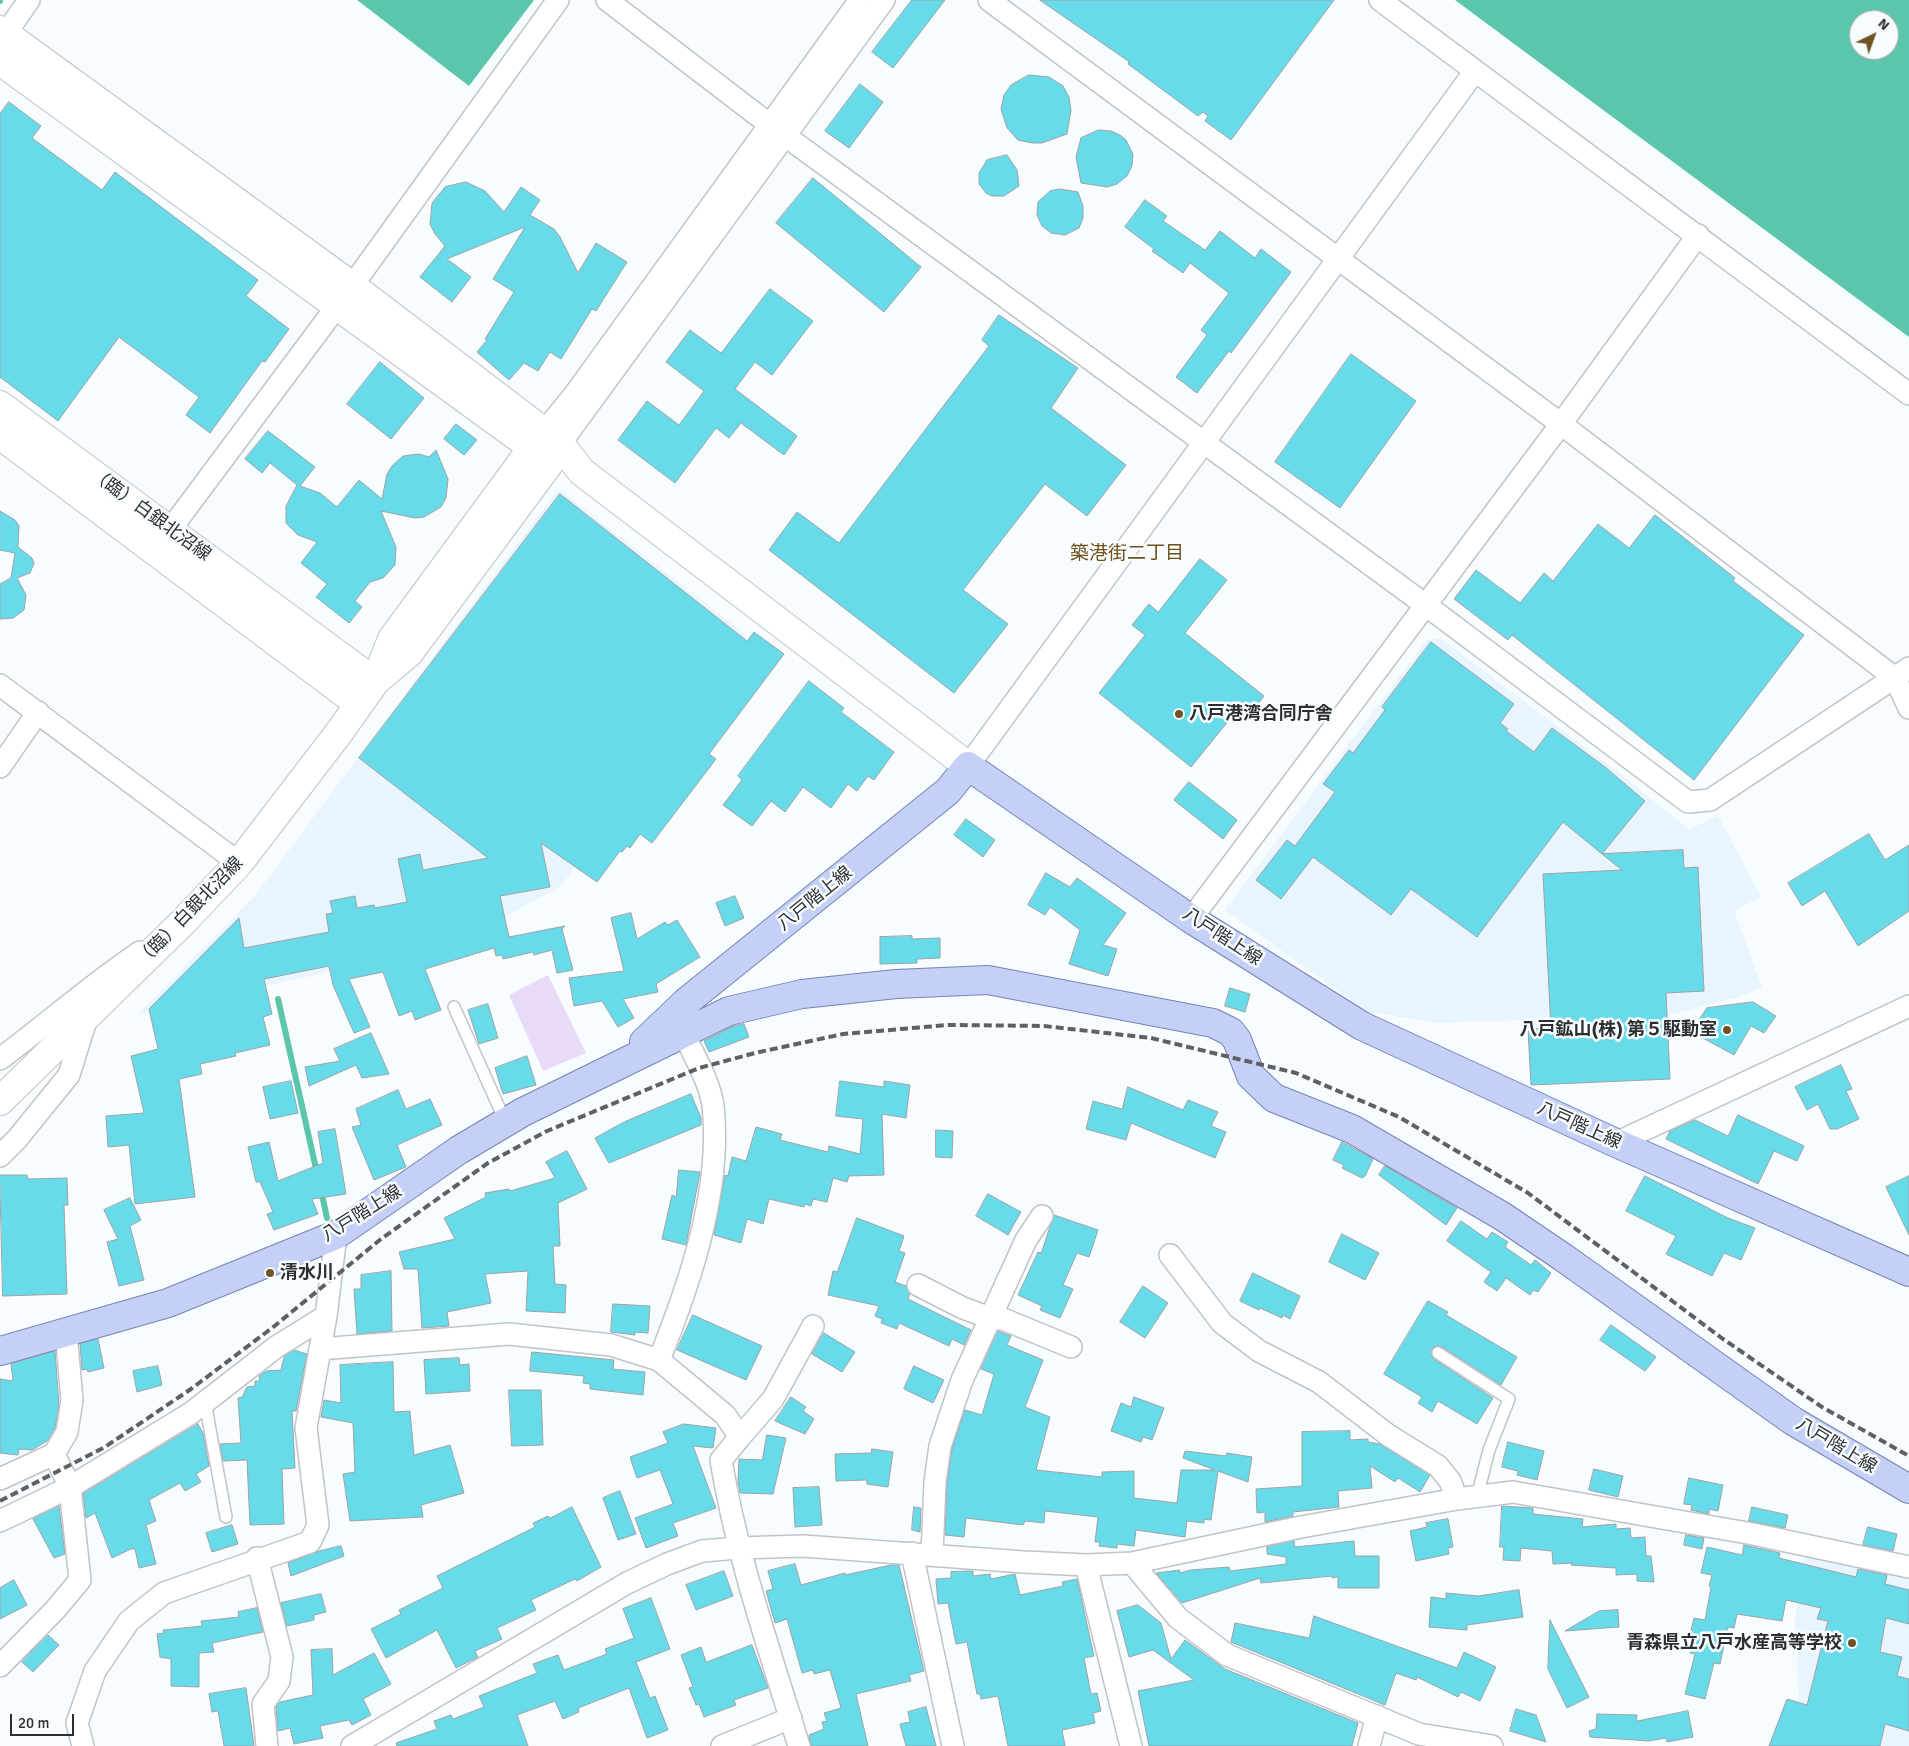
<!DOCTYPE html>
<meta charset="utf-8">
<style>
body{margin:0}
#map{position:relative;width:1909px;height:1746px;overflow:hidden;background:#f7fcff;font-family:Signika,sans-serif}
canvas{display:block}
.north{position:absolute;left:1849px;top:10px;width:50px;height:50px;box-sizing:border-box;background:#f7fcff;border:1px solid #a6aaac;border-radius:50%;rotate:42deg;font-size:14px;font-weight:700;line-height:20px;text-align:center;color:#2c2e30}
.north::after{content:'';display:block;margin:auto;width:18px;height:22px;background:#6f5326;clip-path:polygon(50% 0,100% 100%,50% 72%,0 100%)}
.scale{position:absolute;left:10px;top:1714px;width:64px;height:22px;box-sizing:border-box;border:2px solid #2c2e30;border-top:0;padding-left:6px;font-size:15px;line-height:18px;white-space:nowrap;color:#2c2e30;-webkit-text-stroke:4px #f7fcff;paint-order:stroke}
</style>
<div id="map">
<canvas width="1909" height="1746"></canvas>
<div class="north">N</div>
<div class="scale">20 m</div>
</div>
<script>
const context = document.querySelector('canvas').getContext('2d');
context.lineJoin = 'round';
function paint(path, color) {
  context.fillStyle = color;
  context.fill(path, 'evenodd');
}
function strokePath(path, color, width, dash) {
  context.strokeStyle = color;
  context.lineWidth = width;
  context.lineCap = dash ? 'butt' : 'round';
  context.setLineDash(dash || []);
  context.stroke(path);
}
function write(font, color, halo, rows, align = 'center') {
  context.font = font + ' Signika,"Noto Sans JP",sans-serif';
  context.lineWidth = 5;
  context.setLineDash([]);
  context.textBaseline = 'middle';
  context.strokeStyle = halo;
  context.fillStyle = color;
  for (const [text, x, y, turn = 0] of rows) {
    context.save();
    context.translate(x, y);
    context.rotate((+turn || 0) * Math.PI / 180);
    context.textAlign = isNaN(turn) ? turn : align;
    if (halo) context.strokeText(text, 0, 0);
    context.fillText(text, 0, 0);
    context.restore();
  }
}
paint(new Path2D(`
 M561,491L746,635L561,886L506,916L467,926L470,940L137,1015L254,897L556,492Z
 M1440,638L1615,770L1689,829L1718,816L1761,897L1734,911L1762,987L1742,996L1669,1015L1435,1023L1377,1013L1374,1017L1225,910L1427,640Z
 M1806,1545L1909,1567V1746H1792L1799,1698L1795,1620Z`), '#e8f4fe');
paint(new Path2D(`
 M548,975L586,1053L543,1071L509,995Z`), '#e8dbf9');
paint(new Path2D(`
 M357,0H534L469,86Z
 M1455,0H1909V337ZM1859,20H1889V50H1859Z`), '#5cc6ad');
strokePath(new Path2D(`
 M0,1V0
 M278,999L317,1173
 M321,1190L327,1218`), '#5cc6ad', 6);
const building = new Path2D(`
 M912,0H945L893,68L872,52Z
 M1040,0H1334L1231,140L1205,121L1208,116L1203,112L1198,116L1128,64L1129,62Z
 M1029,75L1049,77L1063,86L1069,97L1071,110L1067,134L1042,143H1032L1018,140L1007,128L1001,109L1004,95L1011,85Z
 M860,84L883,102L849,148L825,131Z
 M9,102L41,126L32,138L102,190L115,172L258,280L246,296L289,329L265,362L262,361L210,433L186,415L199,397L119,337L58,421L0,377V114Z
 M1099,130L1111,131L1120,135L1126,140L1133,154L1132,166L1127,176L1117,184L1107,187L1081,183L1076,157L1081,138Z
 M1007,155L1017,170L1019,186L1004,196H992L986,193L979,184V173L987,160Z
 M813,178L921,267L884,312L776,223Z
 M466,182L485,191L504,212L521,187L540,200L530,215L554,229L560,237L578,273L596,243L627,262L596,311L592,309L561,359L550,352L538,371L524,363L509,380L477,352L487,340L485,339L514,292L493,279L525,227L447,259L471,277L452,302L420,277L445,246L435,234L430,224L432,203L445,187Z
 M1060,189L1078,192L1083,206V218L1079,228L1065,235L1051,233L1042,226L1037,215L1038,202L1050,191Z
 M1145,200L1167,216L1163,221L1205,250L1220,231L1255,258L1261,249L1291,272L1231,353L1229,351L1197,393L1176,377L1207,335L1201,330L1229,293L1190,263L1183,273L1152,251L1154,249L1125,227Z
 M770,289L813,321L772,375L755,362L735,389L797,436L784,455L741,423L729,438L716,428L675,483L618,440L647,401L679,425L704,391L666,362L690,330L721,353Z
 M999,315L1078,368L1051,408L1126,465L1087,516L1045,484L963,590L1008,624L954,693L769,550L797,512L839,543L989,346L982,340Z
 M1351,354L1416,401L1340,508L1275,462Z
 M380,362L424,398L391,439L347,404Z
 M456,424L477,440L464,455L444,439Z
 M268,431L315,467L300,486L320,493L337,507L359,480L382,499L387,474L392,466L403,456L419,454L429,457L436,450L448,479L446,498L441,507L424,517L415,518L381,511L396,547L395,565L383,578L370,582L355,601L362,607L349,623L316,597L327,584L301,563L317,542L298,535L286,523V506L297,485L270,463L262,473L245,459Z
 M560,494L747,641L754,632L784,654L709,754L716,759L652,843L640,834L630,848L627,846L622,852L620,851L597,882L541,843L550,887L500,896L509,937L565,926L562,929L573,970L557,973L552,950L534,955L533,952L503,959L502,955L496,956L494,948L425,969L441,1010L415,1020L412,1011L399,1016L383,972L349,979L370,1027L354,1033L333,985L329,966L264,979L272,1014L263,1017L270,1045L235,1053L236,1056L200,1064L202,1074L179,1079L195,1197L135,1204L129,1145L108,1147L106,1116L144,1113L131,1056L158,1049L149,1009L239,918L244,948L329,932L326,914L333,913L330,901L355,896L357,908L374,905L375,908L407,902L398,859L420,854L423,870L488,858L359,758Z
 M0,511L15,520L19,526L18,547L32,558L34,563L30,573L17,578L26,595L24,610L13,618L0,619V584L11,578L15,553L0,550Z
 M1655,515L1735,578L1733,581L1804,635L1694,780L1512,635L1508,640L1454,599L1476,570L1520,603L1544,573L1553,581L1598,524L1629,548Z
 M1200,559L1227,580L1185,633L1264,696L1248,717L1238,709L1191,767L1099,693L1145,635L1132,625L1149,604L1158,612Z
 M1431,642L1514,704L1500,723L1508,729L1506,731L1534,752L1552,728L1605,767L1645,801L1602,854L1563,822L1477,937L1411,889L1391,915L1313,857L1281,899L1256,880L1287,840L1295,846L1335,792L1323,784L1349,750L1353,753L1385,710L1382,707Z
 M809,681L844,708L841,712L894,752L874,780L868,776L857,791L848,784L831,808L803,787L785,812L771,801L752,826L723,805L742,780L738,776Z
 M1189,782L1237,820L1223,839L1174,800Z
 M966,819L995,840L983,857L954,835Z
 M1869,834L1885,860L1909,845V911L1858,946L1825,891L1802,906L1788,883Z
 M1683,850L1684,868L1698,867L1704,991L1666,993L1670,1079L1531,1085L1528,1029L1551,1028L1543,874L1622,870L1602,854Z
 M1046,873L1070,887L1077,878L1126,913L1103,945L1117,949L1108,976L1069,964L1080,930L1050,907L1045,915L1028,905Z
 M735,896L744,918L725,926L716,903Z
 M631,913L637,939L665,922L668,925L677,920L700,957L656,984L658,992L623,999L634,1018L618,1027L602,1001L574,1006L569,978L624,971L611,918Z
 M912,936V939L940,938V958L917,959V963L880,964V937Z
 M1230,988L1250,994L1245,1012L1225,1006Z
 M1753,1002L1776,1016L1764,1033L1751,1026L1734,1055L1701,1037L1708,1028L1698,1021L1707,1008Z
 M488,1004L498,1038L479,1044L468,1010Z
 M744,1024L749,1037L709,1052L704,1041L734,1026Z
 M371,1033L389,1074L362,1078L356,1065L309,1086L305,1067L340,1061L334,1049Z
 M527,1056L536,1085L503,1094L495,1068Z
 M1841,1065L1852,1089L1846,1091L1859,1119L1837,1129H1830L1818,1104L1807,1110L1795,1087Z
 M291,1081L298,1113L270,1119L263,1087Z
 M840,1081L884,1087V1081L910,1085L906,1118L882,1114L884,1175L849,1176L847,1182L833,1178L827,1202L813,1199L811,1206L805,1204L804,1207L769,1199L763,1224L747,1219L741,1243L714,1235L725,1175L728,1176L732,1157L746,1161L756,1127L782,1134L780,1140L828,1152L829,1146L860,1154L863,1119L836,1116Z
 M1128,1087L1183,1110L1188,1100L1218,1112L1211,1126L1226,1132L1215,1158L1131,1123L1126,1140L1086,1129L1093,1101L1122,1109Z
 M398,1090L406,1109L430,1099L442,1125L397,1145L406,1167L374,1180L352,1127L361,1125L356,1109Z
 M691,1094L701,1118V1125L609,1163L595,1138L624,1122Z
 M1738,1115L1804,1146L1797,1161L1774,1151L1758,1184L1666,1139L1670,1131L1695,1120L1728,1136Z
 M335,1129L346,1194L312,1199L318,1214L274,1230L267,1214L273,1212L260,1182H256L248,1147L269,1142L278,1181L323,1163L318,1132Z
 M936,1130L953,1131L952,1158L936,1157Z
 M1342,1142L1373,1159L1365,1176L1362,1178L1342,1168L1344,1165L1333,1160Z
 M567,1151L587,1189L558,1203L560,1246H553L555,1284L566,1285L565,1313L526,1311L528,1271L485,1274L491,1303L447,1312L449,1326L422,1328L418,1269H404L399,1252L455,1239L444,1218L486,1197L485,1193L509,1189L510,1191L555,1178L546,1162Z
 M1385,1166L1457,1208L1446,1225L1379,1175Z
 M679,1170L700,1172L686,1245L662,1239L672,1195L676,1197Z
 M0,1175H27L28,1179L67,1178L68,1205H64L67,1294L3,1296Z
 M1645,1176L1728,1218L1755,1228L1741,1260L1724,1253L1712,1276L1666,1254L1676,1236L1626,1211Z
 M1909,1176V1235L1886,1187Z
 M988,1194L1021,1212L1008,1235L976,1216Z
 M130,1198L141,1220L130,1226L144,1280L119,1286L107,1242L118,1239L104,1210Z
 M1054,1215L1098,1230L1089,1257L1077,1253L1063,1285L1073,1289L1060,1318L1040,1310L1042,1306L1018,1295L1038,1252L1041,1253Z
 M857,1218L904,1236L899,1251L905,1253L895,1282L906,1286L910,1294L908,1299L971,1330L964,1345L952,1339L949,1346L899,1323L897,1329L881,1323L882,1319L875,1316L879,1306L828,1295L833,1271L837,1272Z
 M1461,1221L1487,1239L1492,1232L1508,1242L1505,1247L1531,1265L1535,1260L1551,1273L1538,1292L1533,1290L1530,1295L1506,1278L1497,1291L1484,1282L1491,1272L1447,1241Z
 M1342,1234L1379,1253L1365,1280L1329,1262Z
 M391,1271L392,1331L357,1334L354,1289H361V1275Z
 M1253,1273L1300,1296L1290,1319L1283,1315L1282,1318L1260,1308L1259,1310L1240,1301Z
 M1143,1286L1168,1303L1145,1338L1120,1322Z
 M1428,1301L1448,1312L1446,1315L1517,1357L1501,1385L1442,1347L1435,1346L1432,1349L1431,1356L1434,1359L1493,1398L1477,1424L1438,1401L1432,1412L1418,1403L1422,1397L1384,1374Z
 M613,1304L650,1306L648,1333L635,1332V1335L611,1332Z
 M693,1315L762,1346L746,1380L677,1350Z
 M1611,1325L1656,1357L1645,1371L1600,1340Z
 M998,1331L1011,1336L1007,1345L1043,1360L1025,1407L1050,1417L1036,1470L1102,1477V1472L1134,1471V1498L1177,1503L1181,1470H1215L1183,1458L1185,1451L1226,1456L1227,1453L1252,1457L1248,1482L1218,1471L1211,1520L1204,1519V1523L1187,1521L1185,1537L1136,1530L1134,1546L1117,1544V1548L1099,1546L1100,1542H1095L1098,1517L1045,1511L1044,1523L1025,1521L1023,1525L966,1518L964,1537L945,1535L947,1483L952,1449L965,1410L982,1415L994,1374L981,1369Z
 M824,1333L855,1352L842,1372L812,1354Z
 M98,1339L104,1368L88,1372L87,1369L82,1370L80,1344Z
 M294,1350L307,1354L296,1411H292L295,1468L282,1469L284,1524L250,1525L247,1460L223,1461L220,1444L241,1443L238,1398L242,1397L247,1387L255,1386V1381H260L259,1376L266,1371L281,1370L284,1357Z
 M55,1351L59,1405L55,1428L47,1441L32,1450L19,1449L18,1455L0,1453V1379L13,1381L11,1364Z
 M532,1352L614,1360L613,1369L645,1372L643,1395L590,1389V1384L583,1383L584,1376L530,1371Z
 M459,1358L460,1365L469,1364L470,1391L426,1394L424,1360Z
 M393,1362L394,1412L410,1411L414,1455L450,1445L464,1493L421,1505L423,1517L350,1521L343,1474L355,1472L353,1423L321,1417L324,1400L341,1403L340,1365Z
 M158,1366L162,1385L137,1392L133,1371Z
 M914,1366L944,1380L933,1403L904,1389Z
 M509,1390H541L543,1445L512,1446Z
 M791,1397L806,1407L803,1411L814,1419L805,1434L775,1421Z
 M1134,1397L1164,1408L1152,1440L1143,1437L1141,1442L1111,1431L1121,1403L1131,1407Z
 M198,1424L203,1433L209,1466L196,1474L201,1482L185,1491L180,1483L149,1500L156,1521L146,1525L156,1564L139,1568L135,1549H131L112,1558L95,1513L86,1518L83,1494Z
 M684,1424L716,1428L713,1448L693,1446L716,1508L673,1523L678,1536L646,1548L635,1518L673,1504L660,1470L637,1478L630,1457L668,1443L663,1432Z
 M1350,1431V1440L1368,1439V1442L1380,1444L1430,1475L1420,1492L1398,1478L1395,1482L1370,1466L1372,1488L1338,1491L1339,1507L1293,1512V1516L1265,1522V1512L1257,1513L1256,1489L1302,1486V1432Z
 M767,1435L786,1438L773,1494L740,1493L738,1481L739,1459L762,1460Z
 M1508,1442L1544,1451L1537,1480L1517,1475L1518,1471L1502,1467Z
 M872,1449L893,1452L888,1487L867,1484V1480L836,1481L835,1454L871,1453Z
 M1594,1469L1623,1476L1618,1497L1589,1490Z
 M1689,1478L1723,1485L1718,1511L1709,1509V1514L1691,1510L1692,1505L1684,1504Z
 M819,1487L822,1525L795,1527L793,1488Z
 M620,1491L636,1534L618,1540L603,1498Z
 M59,1506L65,1554L54,1558L33,1519Z
 M1502,1506L1533,1508V1514L1583,1519L1582,1527L1616,1524V1529L1630,1528L1631,1538L1645,1537L1646,1556H1651L1654,1582L1637,1581V1574L1616,1575V1568L1571,1565L1572,1563L1553,1564L1552,1551L1521,1548L1520,1561L1503,1560L1504,1547H1500Z
 M572,1507L601,1567L577,1581L575,1579L531,1600L536,1610L497,1628L502,1639L475,1651L478,1657L456,1668L437,1630L386,1658L371,1629L401,1614L399,1610L443,1588L437,1576L535,1527L533,1523L548,1516L550,1518Z
 M914,1507L921,1508L920,1532L912,1530Z
 M1752,1507L1788,1515L1785,1528L1749,1521Z
 M1448,1519L1453,1547L1448,1548L1449,1554L1416,1561L1410,1531L1427,1527L1426,1523Z
 M232,1525L238,1544L212,1552L206,1533Z
 M1868,1527L1897,1534L1893,1551L1863,1545Z
 M1686,1535L1704,1538L1702,1549L1684,1545Z
 M1294,1541L1295,1547L1354,1541L1355,1556H1379V1588H1338V1577L1332,1578V1576L1261,1583L1260,1578L1182,1603L1156,1573L1180,1570L1179,1573L1191,1570L1229,1567L1230,1571L1286,1564V1557L1267,1554V1547Z
 M1744,1545L1780,1553L1779,1558L1856,1577L1858,1569L1887,1575L1885,1584L1909,1590V1624L1886,1618L1880,1652L1902,1657L1897,1676L1909,1679V1731L1885,1724L1880,1746H1769L1787,1699L1807,1705L1828,1621L1817,1619L1821,1608L1786,1600L1782,1621L1737,1614L1734,1628L1728,1627L1720,1664L1714,1663L1705,1699L1685,1694L1695,1654L1690,1653L1693,1636L1690,1635L1694,1618L1705,1620L1711,1587L1709,1586L1712,1575L1701,1573L1707,1547L1742,1555Z
 M341,1546L344,1556L291,1576L288,1563L319,1551Z
 M795,1564L801,1585L845,1573V1575L891,1565H899L924,1671L909,1675L911,1681L856,1694L868,1746H811L809,1735L824,1729L822,1722L827,1721L824,1713L841,1708L830,1670L814,1674L813,1670L802,1673L787,1619L775,1623L766,1591L773,1589L768,1571Z
 M724,1571L733,1596L696,1610L686,1585Z
 M969,1571H973V1576L990,1574L991,1579L1015,1574L1020,1595L1063,1586L1062,1582L1077,1579L1094,1656L1084,1658L1091,1694L1097,1693L1101,1711L1093,1713L1095,1723L1062,1730L1065,1746H1008L998,1696L981,1699L980,1694H977L967,1642L956,1644L948,1603L938,1604L936,1579L951,1578V1572Z
 M14,1580L27,1605L0,1619V1588Z
 M1519,1590L1523,1617L1467,1625V1630L1429,1627L1431,1597L1446,1599V1593L1478,1596Z
 M321,1594L326,1612L314,1615V1620L287,1626L281,1603Z
 M651,1598L670,1649L636,1662L650,1698L655,1696L668,1730L647,1738L629,1688L578,1708L579,1712L563,1719L555,1701L517,1715L528,1746H397L396,1743L437,1729L434,1721L451,1715L453,1719L484,1707L479,1696L537,1673L533,1664L558,1655L564,1670L607,1654L605,1649L634,1638L623,1609Z
 M1138,1605L1161,1623L1171,1659L1185,1640L1225,1669L1358,1723L1352,1746H1149L1138,1691L1194,1680L1153,1650L1129,1657L1117,1611Z
 M257,1608L263,1632L212,1643L214,1652L199,1653V1687L171,1686V1659L160,1657L157,1634L164,1633L163,1630L202,1626L201,1621L239,1617L238,1612Z
 M1618,1610L1619,1627L1565,1631L1599,1611Z
 M1314,1616L1457,1668L1464,1652L1496,1667L1480,1701L1461,1692L1458,1697L1417,1677L1416,1680L1396,1673L1385,1705L1231,1642L1235,1623L1309,1638Z
 M1550,1620L1589,1697L1567,1708L1548,1669Z
 M48,1635L59,1645L33,1672L22,1662Z
 M752,1645L768,1688L734,1700L736,1705L704,1717L699,1704L696,1705L689,1688L693,1687L681,1655L701,1647L706,1662Z
 M332,1649L333,1675L374,1653L391,1684L363,1699L371,1715L352,1725L349,1720L320,1726L323,1738L294,1744L290,1728L278,1731L276,1707L280,1702L313,1695L311,1650Z
 M246,1688L254,1746H224L218,1711L212,1712L209,1694Z
 M926,1707L936,1746H906L900,1724L910,1722L908,1712Z
 M1516,1709L1536,1715L1546,1742L1510,1731Z
 M1688,1711L1693,1737L1667,1742L1666,1738L1649,1741L1590,1737L1589,1731L1596,1729L1597,1714L1637,1715L1636,1721Z`);
paint(building, '#68dbeb');
strokePath(building, '#9ca3a4', 1);
const lane = new Path2D(`
 M454,1007L506,1123
 M1438,1353L1509,1399L1489,1450L1477,1497
 M205,1402L226,1517`);
const street = new Path2D(`
 M607,0L757,115L1427,606L1688,802L1710,800L1909,668
 M989,0L1561,424L1895,678L1909,708
 M1380,0L1909,394
 M0,42L29,0
 M544,432L575,394L860,0
 M560,444L884,0
 M161,542L352,286L558,0
 M0,685L239,863
 M968,766L1475,71
 M0,767L38,712
 M1191,919L1561,424L1698,235
 M0,1059C47,1024 91,985 140,952
 M1616,1143L1909,1006
 M0,1156L17,1139L69,1075L87,1017
 M1170,1255L1222,1323L1259,1351L1319,1382L1388,1435L1438,1466L1450,1481L1457,1499
 M918,1285L963,1308L990,1318L1003,1319L1071,1347
 M320,1349L509,1334L611,1345L659,1360L725,1415L740,1437L721,1460C737,1558 770,1651 799,1746
 M659,1360C690,1283 722,1190 713,1106C710,1082 693,1054 683,1032
 M740,1437L773,1399L813,1326
 M0,1479L54,1454
 M0,1521L70,1487L191,1413L276,1347L326,1316
 M912,1553L953,1746
 M932,1555L935,1482L940,1446L962,1380L1026,1240L1042,1216
 M257,1558L282,1657L279,1681L263,1704L267,1746
 M1132,1563L1178,1618L1227,1655L1419,1734L1492,1746
 M1086,1565L1131,1746
 M0,1666L55,1610L80,1580L70,1487L54,1454L67,1432L72,1400L66,1332
 M83,1746L77,1723L95,1671L129,1621L164,1593L310,1542L318,1525L306,1428L326,1316L336,1235
 M352,1746L627,1583L667,1564L702,1551L738,1548L803,1546L1024,1562L1086,1565L1132,1563L1301,1527L1457,1499L1513,1492L1753,1534L1909,1567
 M722,1746L791,1718
 M1369,1746L1377,1716`);
const secondary = new Path2D(`
 M0,30L352,286L544,432L560,444L582,472L968,766
 M0,61L548,459
 M0,405L375,682
 M0,435L359,704
 M378,679L409,653L551,461L559,445
 M0,1101L183,922L239,863L338,734L375,682L392,639L544,432`);
const primary = new Path2D(`
 M644,1042L686,1002L948,791L968,766L1191,919L1362,1026L1616,1143L1909,1272
 M0,1351L168,1303L336,1235L459,1150L523,1112L729,1011L802,994L896,984L988,980L1213,1023L1231,1032L1237,1040L1251,1076L1274,1098L1352,1129L1502,1216L1564,1258L1793,1421L1909,1489`);
strokePath(lane, '#bfc4c8', 14);
strokePath(street, '#bfc4c8', 24);
strokePath(secondary, '#bfc4c8', 30);
strokePath(primary, '#7783b0', 30);
strokePath(lane, '#fff', 11);
strokePath(street, '#fff', 21);
strokePath(secondary, '#fff', 28);
strokePath(primary, '#c5d0f9', 28);
strokePath(new Path2D(`
 M0,1501L105,1447L191,1389L272,1328L381,1239L488,1163L547,1131L699,1068L755,1053L843,1034L948,1025L1044,1026L1151,1038L1296,1073L1399,1117L1528,1193L1723,1339L1822,1407L1909,1456`), '#5e6063', 4, [8, 4]);
for (const [x, y, r, color] of [
 [1179,714,5,"#6f5326"],
 [1727,1030,5,"#6f5326"],
 [270,1273,5,"#6f5326"],
 [1852,1643,5,"#6f5326"]
]) {
  const dot = new Path2D();
  dot.arc(x, y, r, 0, 2 * Math.PI);
  context.fillStyle = color;
  context.fill(dot);
  strokePath(dot, '#f7fcff', 2);
}
write('18px', '#2c2e30', '#f7fcff', [
 ["（臨）白銀北沼線",150,515,36],
 ["八戸階上線",815,899,-39],
 ["（臨）白銀北沼線",190,912,-46],
 ["八戸階上線",1222,937,33],
 ["八戸階上線",1579,1126,24],
 ["八戸階上線",362,1214,-32],
 ["八戸階上線",1836,1446,31]
]);
write('bold 18px', '#2c2e30', '#f7fcff', [
 ["八戸港湾合同庁舎",1189,714],
 ["八戸鉱山(株) 第５駆動室",1717,1030,"right"],
 ["清水川",280,1273],
 ["青森県立八戸水産高等学校",1842,1643,"right"]
], 'left');
write('19px', '#70511c', '#f7fcff', [
 ["築港街二丁目",1127,554]
]);
</script>
